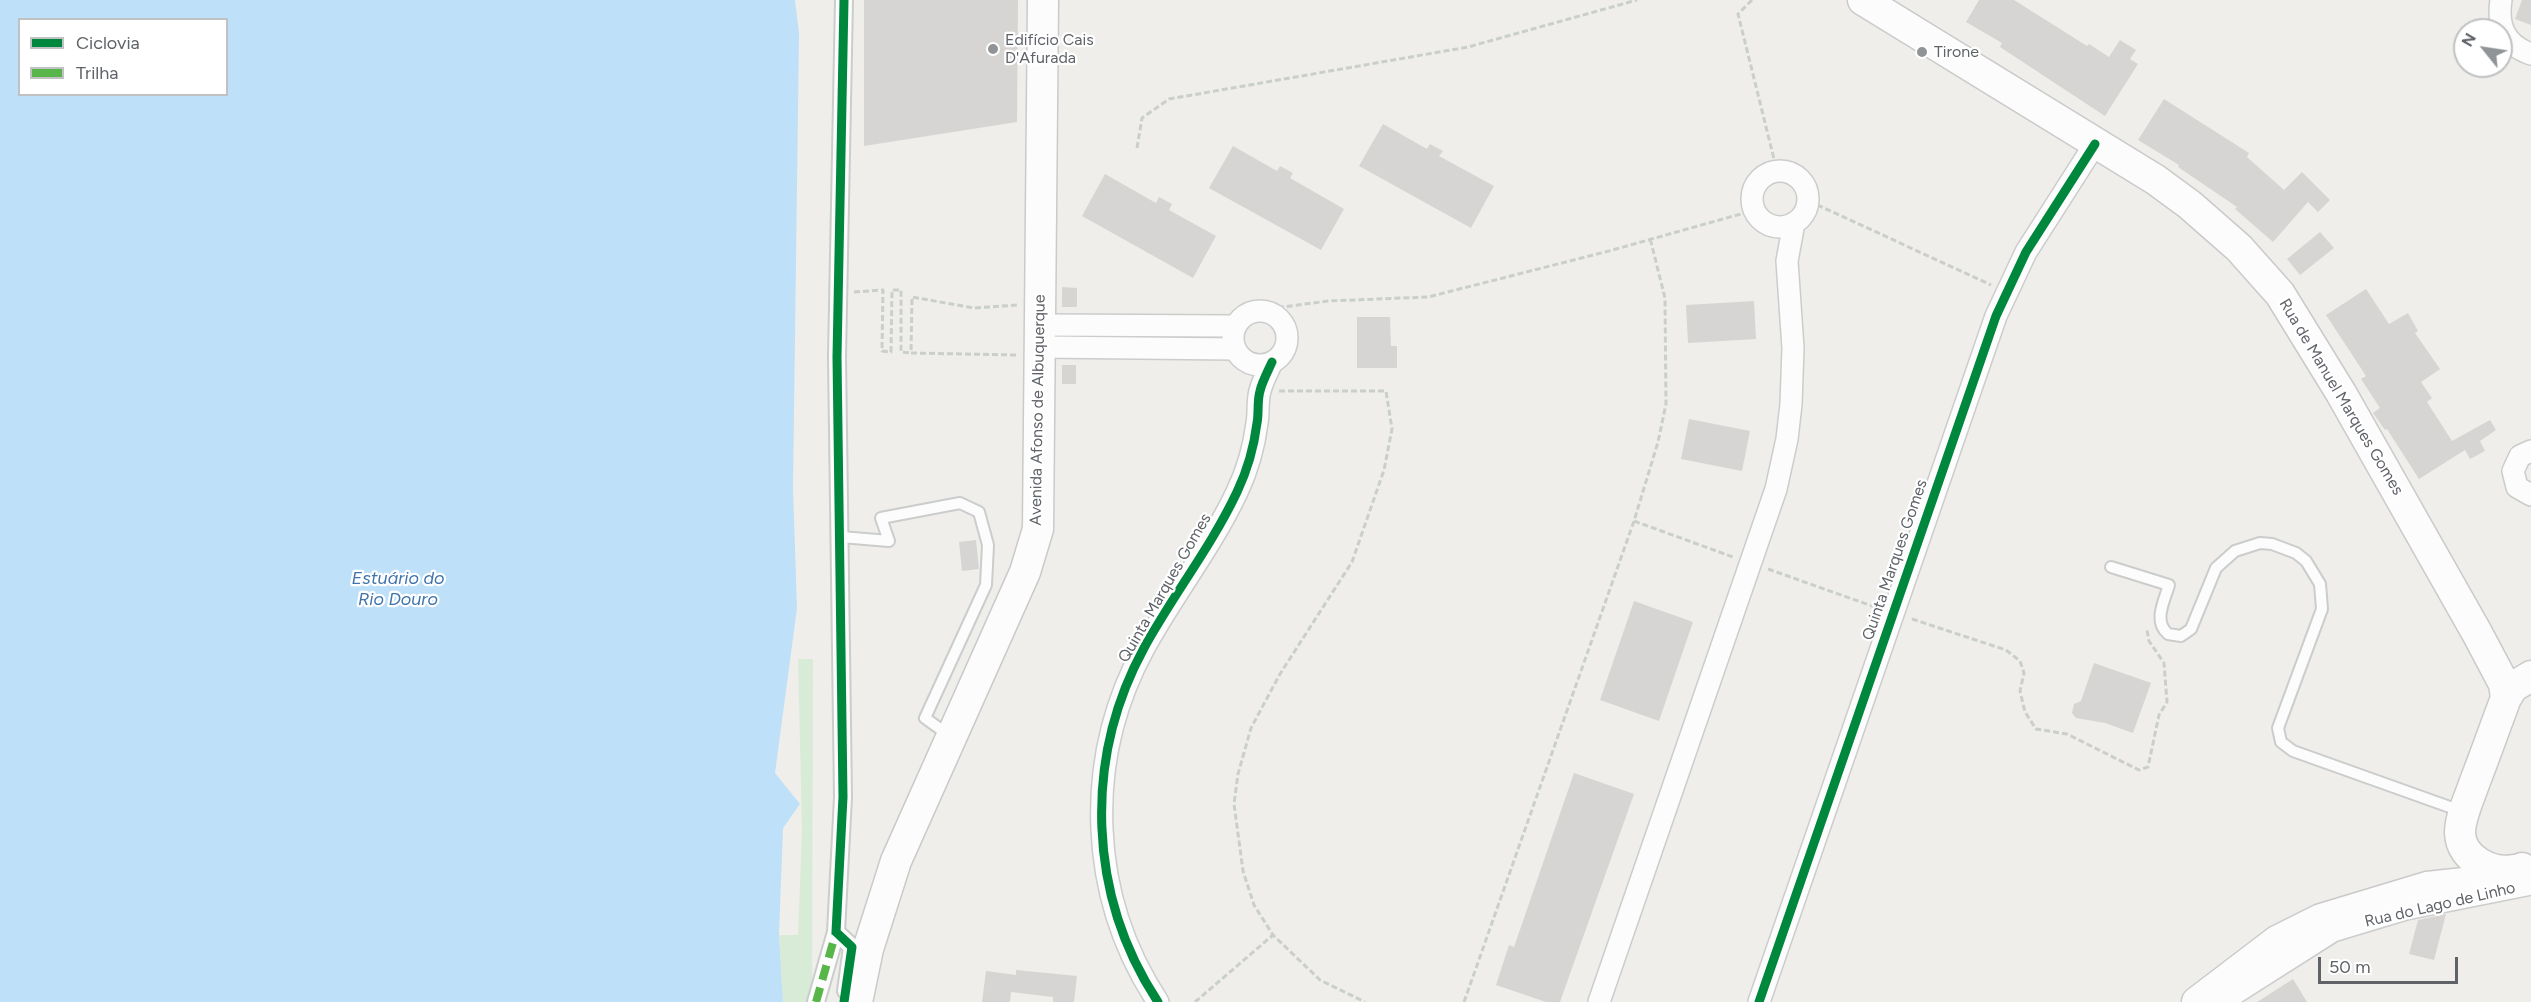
<!DOCTYPE html>
<meta charset="utf-8">
<style>
body{margin:0}
#map{position:relative;width:2531px;height:1002px;overflow:hidden;background:#efeeea;font-family:Figtree,sans-serif}
canvas{display:block}
.legend{position:absolute;left:18px;top:18px;width:210px;height:78px;box-sizing:border-box;background:#fff;border:2px solid #bfc1c3;margin:0;padding:8px 10px;list-style:none;font-size:18px;color:#5f6368}
.legend li{display:flex;align-items:center;gap:12px;height:30px}
.legend b{width:30px;border:2px solid #bfc1c3}
.north{position:absolute;left:2453px;top:18px;width:60px;height:60px;box-sizing:border-box;background:#fff;border:2px solid #bfc1c3;border-radius:50%;rotate:300deg;font-size:16px;font-weight:700;line-height:24px;text-align:center;color:#5f6368}
.north::after{content:'';display:block;margin:auto;width:21px;height:27px;background:#919496;clip-path:polygon(50% 0,100% 100%,50% 72%,0 100%)}
.scale{position:absolute;left:2318px;top:957px;width:140px;height:27px;box-sizing:border-box;border:3px solid #5f6368;border-top:0;padding-left:8px;font-size:18px;line-height:21px;white-space:nowrap;color:#5f6368;-webkit-text-stroke:4px #fff;paint-order:stroke}
</style>
<div id="map">
<canvas width="2531" height="1002"></canvas>
<ul class="legend">
<li><b style="height:8px;background:#00873e"></b>Ciclovia</li>
<li><b style="height:8px;background:#58b549"></b>Trilha</li>
</ul>
<div class="north">N</div>
<div class="scale">50 m</div>
</div>
<script>
const context = document.querySelector('canvas').getContext('2d');
context.lineJoin = 'round';
function paint(path, color) {
  context.fillStyle = color;
  context.fill(path, 'evenodd');
}
function strokePath(path, color, width, dash) {
  context.strokeStyle = color;
  context.lineWidth = width;
  context.lineCap = dash ? 'butt' : 'round';
  context.setLineDash(dash || []);
  context.stroke(path);
}
function write(font, color, halo, rows, align = 'center') {
  context.font = font + ' Figtree,sans-serif';
  context.lineWidth = 4.5;
  context.setLineDash([]);
  context.textBaseline = 'middle';
  context.strokeStyle = halo;
  context.fillStyle = color;
  for (const [text, x, y, turn = 0] of rows) {
    context.save();
    context.translate(x, y);
    context.rotate((+turn || 0) * Math.PI / 180);
    context.textAlign = isNaN(turn) ? turn : align;
    if (halo) context.strokeText(text, 0, 0);
    context.fillText(text, 0, 0);
    context.restore();
  }
}
paint(new Path2D(`
 M798,659H813L812,1002H783L779,935H798L802,831Z`), '#d8ebd6');
paint(new Path2D(`
 M0,0H795L799,33L793,488L797,608L775,773L800,804L783,828L779,935L783,1002H0ZM20,20H226V94H20Z`), '#bfe0f9');
paint(new Path2D(`
 M864,0H1018L1017,122L864,146Z
 M1979,0H2014L2087,46L2089,44L2109,57L2120,40L2136,50L2130,59L2138,64L2105,116L2000,47L2002,43L1966,22Z
 M2522,0H2531V25L2515,19Z
 M2164,99L2249,153L2247,157L2284,190L2302,172L2330,200L2318,212L2308,202L2273,242L2235,209L2237,207L2178,167L2179,165L2138,140Z
 M1383,124L1427,149L1430,144L1443,151L1439,156L1494,186L1471,228L1359,166Z
 M1233,146L1277,171L1280,166L1293,173L1290,178L1344,209L1321,250L1209,188Z
 M1105,174L1156,203L1159,197L1172,204L1169,210L1216,236L1193,278L1082,216Z
 M2320,232L2334,248L2300,275L2287,259Z
 M1062,287L1077,288V307H1062Z
 M2366,289L2389,324L2408,313L2418,331L2415,333L2440,369L2421,382L2432,398L2427,402L2452,441L2490,420L2496,430L2480,441L2485,451L2470,459L2465,450L2419,479L2387,429L2385,430L2373,413L2380,408L2361,379L2366,376L2326,315Z
 M1754,301L1756,339L1688,343L1686,305Z
 M1357,317H1390L1391,346H1397V368H1357Z
 M1062,365H1076V384H1062Z
 M1689,419L1750,431L1742,471L1681,459Z
 M976,540L979,569L962,571L959,542Z
 M1634,601L1693,622L1659,721L1600,700Z
 M2094,663L2151,683L2133,733L2105,723L2076,718L2072,713L2074,704L2081,701Z
 M1574,773L1634,794L1560,1002H1546L1496,985L1509,945L1514,947Z
 M2446,914L2434,960L2409,954L2418,920Z
 M1016,970L1077,976L1074,1002H1053V997L1011,992L1010,1002H982L986,971L1016,975Z
 M2293,979L2307,1002H2257Z`), '#d6d5d3');
const service = new Path2D(`
 M841,537L889,541L881,518L960,503L979,512L988,545L986,585L925,718L950,736
 M2111,567L2169,585C2164,602 2153,621 2168,634L2181,636L2191,629L2216,568L2235,551L2260,543L2272,544L2296,553L2306,561L2320,584L2322,609L2278,728L2281,742L2293,751L2461,811`);
const pedestrian = new Path2D(`
 M844,0L837,357L843,797L836,932L852,947L846,991
 M816,1002L836,932`);
const minor = new Path2D(`
 M2501,0C2497,26 2505,45 2531,54
 M1752 199a28 28 0 1 1 56 0a28 28 0 1 1-56 0Z
 M1233 338a27 27 0 1 1 54 0a27 27 0 1 1-54 0Z
 M1040,325L1235,326
 M1040,347L1235,349
 M2531,451L2520,456L2513,471L2517,487L2531,495
 M2226,999L2333,931L2406,909L2531,884
 M1158,1002C1088,896 1083,760 1144,648C1173,595 1211,547 1237,492C1247,471 1254,447 1257,423C1259,413 1257,401 1260,391C1262,382 1268,371 1272,362
 M1599,1002L1776,489L1787,439L1791,404L1793,348L1787,261L1794,223
 M1759,1002L1996,316L2026,252L2095,144`);
const secondary = new Path2D(`
 M1863,0L2156,180L2190,205L2239,248L2280,294L2341,393L2477,633L2504,684L2506,698
 M2514,870C2491,874 2461,859 2460,833C2460,817 2469,799 2474,784C2485,756 2495,727 2506,698L2513,687L2531,676
 M857,1002L868,949L896,861L1025,572L1038,529L1043,0
 M2197,1002L2277,941L2321,919L2427,887L2501,879L2522,868`);
strokePath(service, '#cbcccc', 14);
strokePath(pedestrian, '#cbcccc', 20);
strokePath(minor, '#cbcccc', 24);
strokePath(secondary, '#cacacb', 33);
strokePath(new Path2D(`
 M1752,0L1738,14L1777,171
 M1137,148L1142,118L1169,99L1468,47L1637,0
 M1809,201L1991,285
 M854,292L883,290L882,351L891,352L892,290H901V352L911,353
 M1260,310L1328,301L1428,297L1609,251L1755,210
 M1016,355L911,353L912,297L974,308L1017,305
 M1279,391H1386L1392,429L1384,470L1352,562L1280,674L1251,728L1238,774L1234,804L1243,871L1254,905L1273,935L1320,980L1365,1002
 M1634,521L1733,557
 M1768,569L1875,607
 M1912,619L2006,650L2020,661L2024,673L2020,691L2025,712L2036,729L2067,734L2139,770L2148,767L2159,715L2167,702L2164,663L2149,641L2147,630
 M1195,1002L1273,935
 M1464,1002L1634,521L1658,442L1666,404L1665,298L1650,238`), '#cacfcc', 3, [6, 3]);
strokePath(service, '#fdfcfc', 10);
strokePath(pedestrian, '#fdfcfc', 16);
strokePath(minor, '#fdfcfc', 21);
strokePath(secondary, '#fdfcfc', 30);
strokePath(new Path2D(`
 M816,1002L836,932`), '#58b549', 8, [15, 8]);
strokePath(new Path2D(`
 M844,0L837,357L843,797L836,932L852,947L844,1002
 M1158,1002C1088,896 1083,760 1144,648C1173,595 1211,547 1237,492C1247,471 1254,447 1257,423C1259,413 1257,401 1260,391C1262,382 1268,371 1272,362
 M1759,1002L1996,316L2026,252L2095,144`), '#00873e', 9);
for (const [x, y, r, color] of [
 [993,49,6,"#919496"],
 [1922,52,6,"#919496"]
]) {
  const dot = new Path2D();
  dot.arc(x, y, r, 0, 2 * Math.PI);
  context.fillStyle = color;
  context.fill(dot);
  strokePath(dot, '#fff', 2);
}
write('16px', '#5f6368', '#fff', [
 ["Edifício Cais",1005,40],
 ["D'Afurada",1005,58],
 ["Tirone",1934,52]
], 'left');
write('16px', '#5f6368', '#fff', [
 ["Rua de Manuel Marques Gomes",2341,397,59],
 ["Avenida Afonso de Albuquerque",1038,410,-89],
 ["Quinta Marques Gomes",1895,560,-71],
 ["Quinta Marques Gomes",1165,588,-60],
 ["Rua do Lago de Linho",2440,905,-13]
]);
write('italic 18px', '#4174aa', '#fff', [
 ["Estuário do",398,579],
 ["Rio Douro",398,600]
]);
</script>
